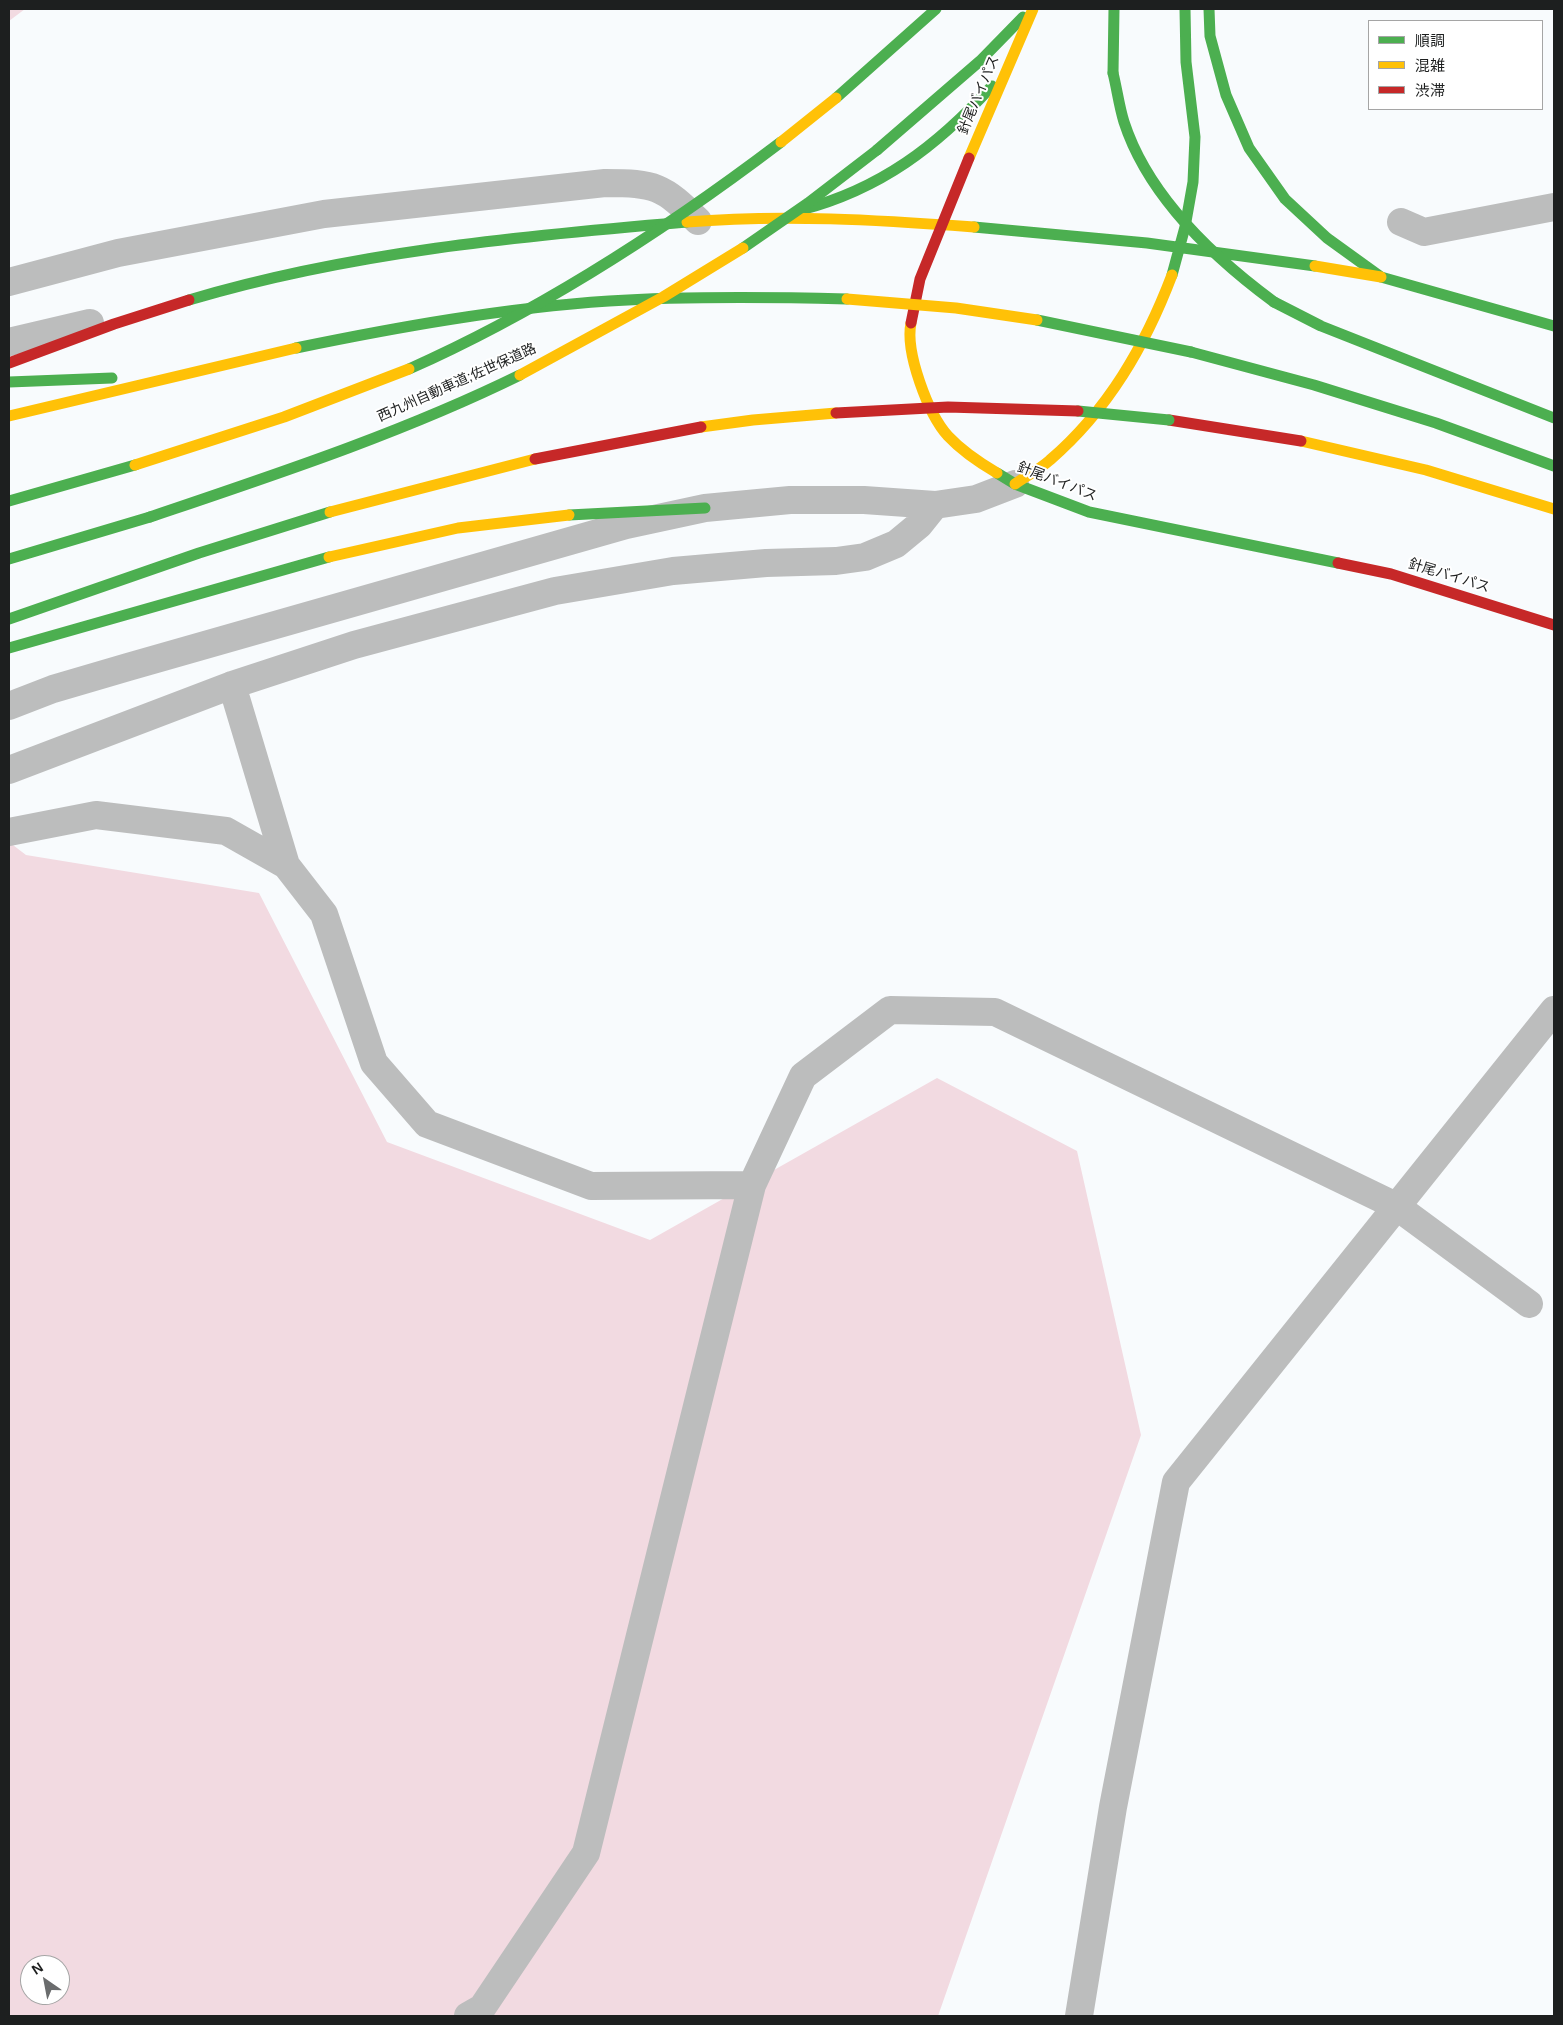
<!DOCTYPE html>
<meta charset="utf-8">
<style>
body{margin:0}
#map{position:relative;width:1563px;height:2025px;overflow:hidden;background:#f8fbfd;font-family:Arial,"Noto Sans JP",sans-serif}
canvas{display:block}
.frame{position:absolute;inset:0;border:10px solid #1d1f1f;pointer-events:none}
.legend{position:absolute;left:1368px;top:20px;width:175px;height:90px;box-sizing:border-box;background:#fff;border:1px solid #a5a5a5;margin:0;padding:6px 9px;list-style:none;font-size:15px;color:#1d1f1f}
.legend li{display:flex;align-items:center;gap:10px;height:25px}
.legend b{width:25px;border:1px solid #a5a5a5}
.north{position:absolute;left:20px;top:1955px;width:50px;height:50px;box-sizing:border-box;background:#fff;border:1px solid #a5a5a5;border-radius:50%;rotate:327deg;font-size:14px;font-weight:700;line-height:20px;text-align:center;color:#1d1f1f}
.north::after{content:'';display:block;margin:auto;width:18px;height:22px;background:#6a6c6d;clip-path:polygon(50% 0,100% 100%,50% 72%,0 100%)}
</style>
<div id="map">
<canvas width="1563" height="2025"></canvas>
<div class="frame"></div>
<ul class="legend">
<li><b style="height:6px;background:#4caf50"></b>順調</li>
<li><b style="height:6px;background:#ffc107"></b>混雑</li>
<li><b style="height:6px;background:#c62828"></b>渋滞</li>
</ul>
<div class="north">N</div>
</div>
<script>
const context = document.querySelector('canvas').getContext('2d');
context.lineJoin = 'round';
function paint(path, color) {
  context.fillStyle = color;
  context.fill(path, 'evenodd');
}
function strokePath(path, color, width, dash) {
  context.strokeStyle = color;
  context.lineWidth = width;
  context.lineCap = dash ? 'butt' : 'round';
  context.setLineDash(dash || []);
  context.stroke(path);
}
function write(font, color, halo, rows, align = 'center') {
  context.font = font + ' Arial,"Noto Sans JP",sans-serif';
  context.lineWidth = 4;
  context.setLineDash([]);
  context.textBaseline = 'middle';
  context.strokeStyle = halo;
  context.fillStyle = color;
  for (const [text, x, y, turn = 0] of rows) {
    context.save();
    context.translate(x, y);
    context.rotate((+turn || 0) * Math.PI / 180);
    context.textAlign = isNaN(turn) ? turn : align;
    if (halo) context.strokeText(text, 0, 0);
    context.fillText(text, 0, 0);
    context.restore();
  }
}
paint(new Path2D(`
 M9,9H25L9,21Z
 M9,842L26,855L259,893L387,1142L650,1240L937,1078L1077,1151L1141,1435L938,2016H9ZM30,1965H60V1995H30Z`), '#f2dae1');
strokePath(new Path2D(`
 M1401,222L1424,232L1554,207
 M9,282L118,253L324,214L605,183C655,183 663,186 698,221
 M9,342L90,323
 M232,685L286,865
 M9,706L53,689L128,667L626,525L705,508L790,500H864L935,505L976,499L1015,484
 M9,770L232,685L354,645L555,591L673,571L766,563L836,561L865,557L896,544L919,525L935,505
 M9,832L96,815L226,831L286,865L324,914L374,1063L427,1124L591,1186L752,1185L803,1076L890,1010L995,1012L1396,1206L1529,1304
 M468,2016L482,2008L586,1853L752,1185
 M1079,2016L1113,1807L1176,1482L1554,1010`), '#bcbdbd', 28);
strokePath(new Path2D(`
 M1209,9L1210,36L1226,95L1249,148L1285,199L1327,238L1381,277L1554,326
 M1113,73L1114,9
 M836,98L936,9
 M877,150L980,61L1023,17
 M801,210C881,189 937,146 992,86
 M974,227L1147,243L1315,266
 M1172,275L1185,227L1193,182L1195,137L1186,62L1185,9
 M189,300C350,252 520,236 687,222
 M1274,302L1321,326L1554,418
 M296,348C398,327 504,308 609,301C688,296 768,297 847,299
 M1191,352L1314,385L1436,423L1554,466
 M9,382L112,378
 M997,473L1015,484L1089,512L1338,563
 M9,501L135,465
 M569,515L705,508
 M9,559L150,517
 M9,619L199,553L330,512
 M9,648L329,557`), '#4caf50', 11);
strokePath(new Path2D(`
 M969,158L1033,9
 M687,222C782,214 879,220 974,227
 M1315,266L1381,277
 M911,323C905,352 928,414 948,436C962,451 980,463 997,473
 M9,416L296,348
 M701,427L753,420L836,413
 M1301,441L1426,470L1554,509
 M1015,484C1026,476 1039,470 1050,460C1108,410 1145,346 1172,275
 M330,512L535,459
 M329,557L458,528L569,515`), '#ffc107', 11);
strokePath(new Path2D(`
 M911,323L920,279L969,158
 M9,363L114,324L189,300
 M1169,420L1301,441
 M535,459L701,427
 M1338,563L1391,574L1554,625`), '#c62828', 11);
strokePath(new Path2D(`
 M1113,73C1117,89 1119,106 1124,122C1148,196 1213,257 1274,302
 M743,248L808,203L877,150
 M1037,320L1191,352
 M409,369C542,310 665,230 781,142
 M1078,411L1169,420
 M150,517C274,475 402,433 520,375`), '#4caf50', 11);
strokePath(new Path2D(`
 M781,142L836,98
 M847,299L956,308L1037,320
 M520,375L663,297L743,248
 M135,465L284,417L409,369`), '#ffc107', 11);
strokePath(new Path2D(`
 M836,413L948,407L1078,411`), '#c62828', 11);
write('14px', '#1d1f1f', '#fff', [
 ["針尾バイパス",979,95,-67],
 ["西九州自動車道;佐世保道路",457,383,-24],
 ["針尾バイパス",1057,482,21],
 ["針尾バイパス",1449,576,17]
]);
</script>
